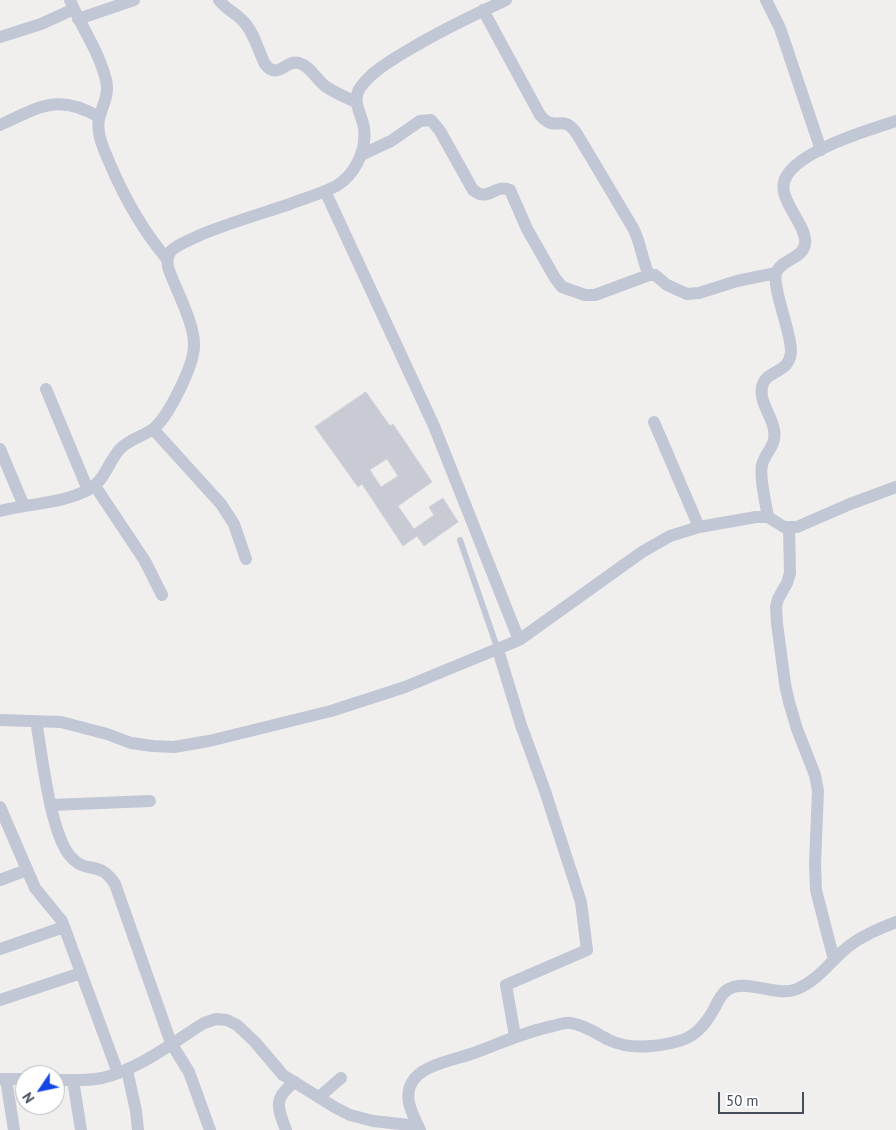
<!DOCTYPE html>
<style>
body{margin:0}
#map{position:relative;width:896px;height:1130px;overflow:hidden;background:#f1eeee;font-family:"PT Sans",sans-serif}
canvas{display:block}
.north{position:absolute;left:15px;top:1065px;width:50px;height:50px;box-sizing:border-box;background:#fff;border:1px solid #b5b8be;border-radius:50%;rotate:236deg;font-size:14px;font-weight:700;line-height:20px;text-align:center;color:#454d5c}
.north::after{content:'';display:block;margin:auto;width:18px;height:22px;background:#1247e6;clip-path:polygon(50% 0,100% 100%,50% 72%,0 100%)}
.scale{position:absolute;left:718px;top:1092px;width:86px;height:22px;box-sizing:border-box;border:2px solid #454d5c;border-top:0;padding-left:6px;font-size:15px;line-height:18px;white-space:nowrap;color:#454d5c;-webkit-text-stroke:4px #fff;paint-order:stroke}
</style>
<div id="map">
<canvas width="896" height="1130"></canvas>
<div class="north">N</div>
<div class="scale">50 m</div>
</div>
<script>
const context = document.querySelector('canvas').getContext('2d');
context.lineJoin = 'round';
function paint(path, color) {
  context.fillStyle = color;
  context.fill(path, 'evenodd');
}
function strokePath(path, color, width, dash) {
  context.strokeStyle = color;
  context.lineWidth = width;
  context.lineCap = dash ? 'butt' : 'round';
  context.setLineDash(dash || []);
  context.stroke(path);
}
const building = new Path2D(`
 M366,392L390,426L393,424L432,482L398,506L414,529L434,515L429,507L443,498L458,522L424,546L417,536L403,546L362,484L358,487L315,427ZM387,459L398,476L381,487L370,470Z`);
paint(building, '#c9cbd4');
strokePath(building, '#d1d2da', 1);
strokePath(new Path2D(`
 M460,540L498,650`), '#c1c7d4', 6);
strokePath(new Path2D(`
 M70,0C81,27 99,51 106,80C111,101 95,113 99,132C100,143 106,154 110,164C125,199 143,231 167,259
 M219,0C225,9 236,13 243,21C254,32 258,50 265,64C278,81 286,59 299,63C310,66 316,79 325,86C335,93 345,97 356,102
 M766,0L780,28L821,150
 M483,10L540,115C556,134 562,112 577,134L633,228C641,243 642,260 649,275
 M78,19L134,0
 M0,37L41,24L74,9
 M0,125C39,107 58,93 99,117
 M361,155L391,141L420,121L431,120L440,131L473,190C489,203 495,183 510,190L527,229L555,278L562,287L585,295H595L649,275H655L667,285L687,294L699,293L737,281L776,273
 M325,191L434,426L519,640
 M46,389L88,490
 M654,422L699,527
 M153,429L221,504L234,524L246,559
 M0,449L24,506
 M95,486L145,561L162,595
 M0,511C28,504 63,503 88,490C105,481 108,462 120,449C129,439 142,437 153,429C168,418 194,365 194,346C195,323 175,289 168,267C167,261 167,257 170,252C177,244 191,240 200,235C229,223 260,214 290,204C305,198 321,194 336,186C355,175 367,150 364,128C362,114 351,101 360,88C371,72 389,62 405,52C438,32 471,16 506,0
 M768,517C766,505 759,476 762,465C765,452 777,446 774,430C772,416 759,402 762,387C765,369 790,375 791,351C791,331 772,288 776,273C781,259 803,259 805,244C808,224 774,198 786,177C800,150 868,130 896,121
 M789,528L790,573L787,583L778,599L776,607L777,623L785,684L789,702L797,729L815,775L818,791L815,864L816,890L834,960
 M498,650L521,725L545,791L581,902L587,950L506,985L515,1036
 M0,720L61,722L107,734L131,743L153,746L174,747L209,741L331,711L405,687L519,640L642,552L670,536L699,527L756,517H768L784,527H797L850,504L896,487
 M36,721C42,754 50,834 71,857C87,875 99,859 115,884L171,1043L189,1072L210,1130
 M51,805L150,801
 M0,807L35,888L62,921L118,1073
 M0,880L27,870
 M0,949L64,927
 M0,1000L81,973
 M127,1070L136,1111L138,1130
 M0,1079H25
 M6,1079L14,1130
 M55,1080C70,1080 86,1081 102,1078C139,1069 172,1043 204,1023L216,1019L227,1020L237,1025L255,1042L283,1075L336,1108L350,1115L373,1121L418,1126
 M73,1080L81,1130
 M319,1097L341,1078
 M286,1130C277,1107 273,1098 295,1082
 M420,1130C412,1113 401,1095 415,1078C427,1064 457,1059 474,1053C501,1043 524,1032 553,1026C558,1025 565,1022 571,1023C585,1025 597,1034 609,1040C629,1050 658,1047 679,1041C695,1037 707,1022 714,1009C718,1002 720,995 727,990C746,977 775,998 797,989C819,980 831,960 849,946C863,935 879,929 896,922`), '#c1c7d4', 12);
</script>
